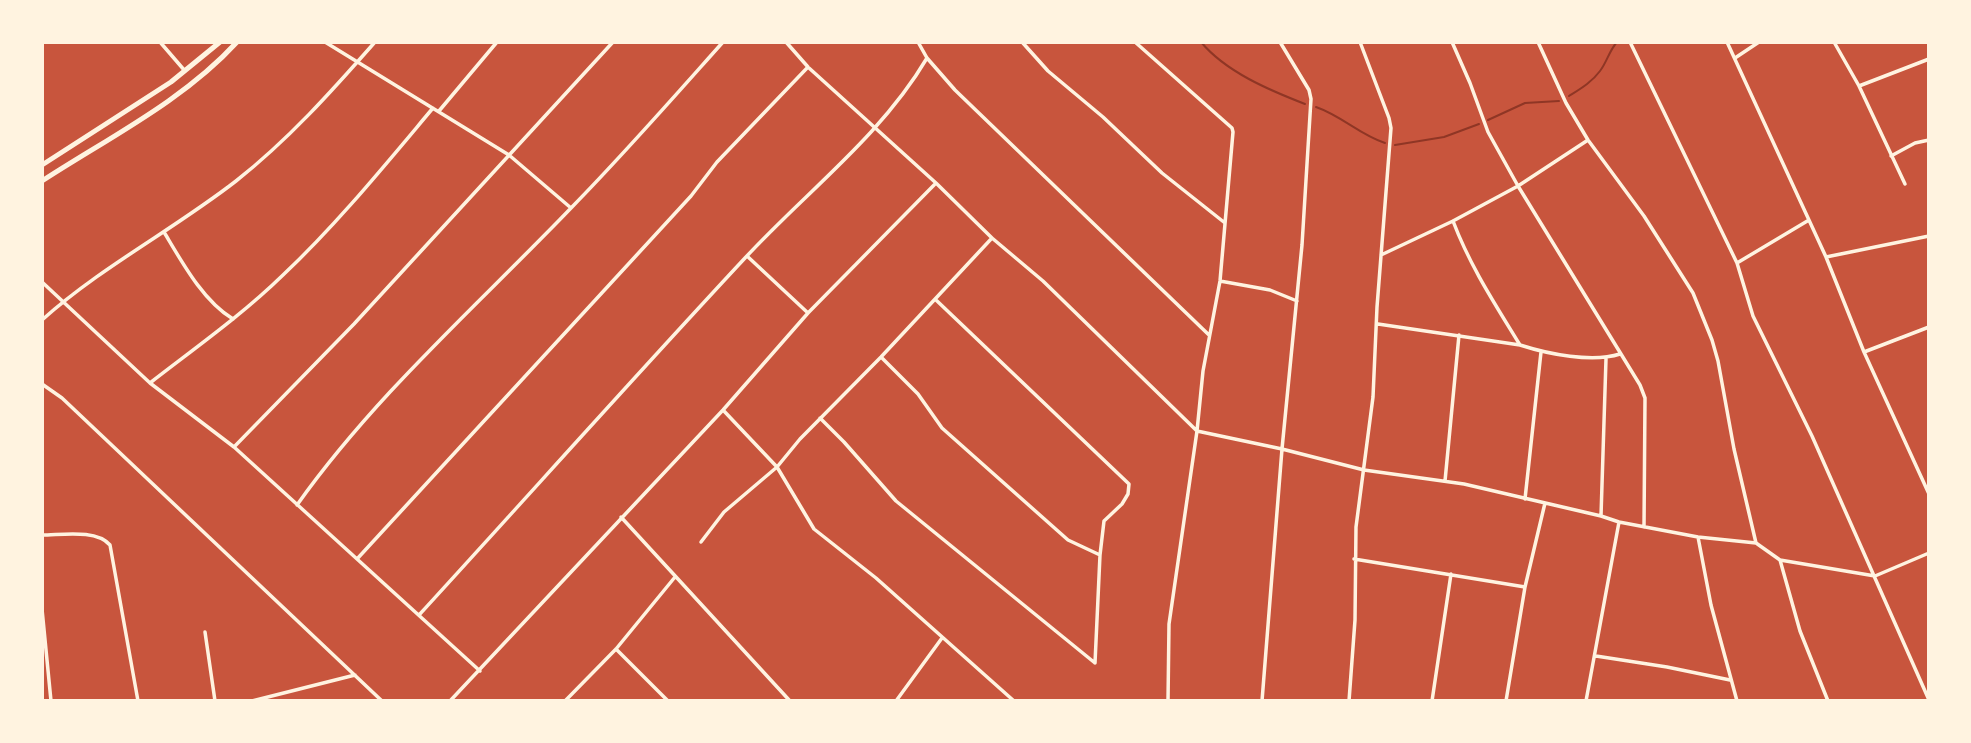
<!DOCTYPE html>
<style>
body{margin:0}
#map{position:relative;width:1971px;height:743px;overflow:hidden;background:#c8553d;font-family:"Titillium Web",sans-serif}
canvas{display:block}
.frame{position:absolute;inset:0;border:44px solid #fff3e0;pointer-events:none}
</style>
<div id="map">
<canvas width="1971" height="743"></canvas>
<div class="frame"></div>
</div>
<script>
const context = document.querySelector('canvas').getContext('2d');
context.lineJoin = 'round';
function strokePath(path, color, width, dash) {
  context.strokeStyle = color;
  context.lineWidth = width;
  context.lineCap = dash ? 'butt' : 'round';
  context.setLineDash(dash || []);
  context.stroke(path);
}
strokePath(new Path2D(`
 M1201,42C1226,72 1269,90 1305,104
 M1569,96C1580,89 1592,82 1600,71C1607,62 1609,51 1617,42
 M1316,107C1342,116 1360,135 1385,143
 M1488,120L1525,103L1559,101
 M1395,145L1444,137L1479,124`), '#8f3625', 2);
strokePath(new Path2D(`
 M160,42L185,71
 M325,42L509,155L571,208
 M918,42L927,58L955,90L1209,335
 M1022,42L1048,71L1103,117L1162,173L1225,223
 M1135,42L1232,128L1233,132L1220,281L1203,371L1197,431L1169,624L1168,701
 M1452,42L1470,83L1488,132L1518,186L1640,385L1645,398L1644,527
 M1538,42L1566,103L1588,140L1644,216L1693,293L1712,340L1718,361L1734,449L1756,543
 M1630,42L1737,263L1753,316L1812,436L1929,700
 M1727,42L1826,257L1864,352L1929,494
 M1834,42L1859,86L1905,184
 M1735,58L1759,42
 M809,68L936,183L992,238
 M1859,86L1929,59
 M439,111L497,42
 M1891,156L1915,143L1929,140
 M1453,221C1470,266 1495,304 1520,345
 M164,232C182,262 203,301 233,319
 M1381,255L1453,221L1518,186L1588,140
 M747,256L808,313
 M1826,257L1929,236
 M1737,263L1809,220
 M1220,281L1270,290L1297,301
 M42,282L150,383L234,447L480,671
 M936,300L1129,484L1128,494L1122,504L1104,521L1100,555L1095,663
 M42,320C101,267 173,230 236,181C288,140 331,92 375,42
 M1378,324L1520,345C1548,354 1592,363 1620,354
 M1864,352L1929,327
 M881,357L918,394L942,428L1068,540L1100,555
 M150,383C195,348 242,315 283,275C337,224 385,165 433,108
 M42,384L62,398L382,701
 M723,410L777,467L814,529L876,578L1014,701
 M820,418L844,442L896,501L1095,663
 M234,447L354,324L613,42
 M1445,481L1459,335
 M1525,499L1541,352
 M297,505C375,395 479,304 572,207C624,154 673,98 723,42
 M1601,516L1606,359
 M621,517L790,701
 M42,535C62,535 96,529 110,545L138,701
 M1698,537L1711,605L1737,701
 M701,542L724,512L777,467L800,439L881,357L992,238L1043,281L1197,431L1282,449L1364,470L1464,484L1601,516L1619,522L1698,537L1756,543L1780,560L1875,576L1929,553
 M357,559L691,196L717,162L808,67L786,42
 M1354,559L1525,587
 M1780,560L1800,631L1828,701
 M42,609L51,701
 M419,615C528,496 635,376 745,258C806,192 881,136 927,58
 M205,632L215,701
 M616,649L668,701
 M1596,656L1667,667L1730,680
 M252,701L355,675
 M450,701L723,410L808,313L936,183
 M565,701L616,649L675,577
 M896,701L942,638
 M1262,701L1282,449L1302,245L1311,99L1309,90L1280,42
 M1349,701L1355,620L1356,527L1373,397L1377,307L1391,128L1389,118L1360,42
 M1432,701L1451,574
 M1506,701L1525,587L1545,503
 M1586,701L1619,522`), '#fff3e0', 3.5);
strokePath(new Path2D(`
 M42,165L171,82L220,42
 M42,181C108,138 183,101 237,42`), '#fff3e0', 5);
</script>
